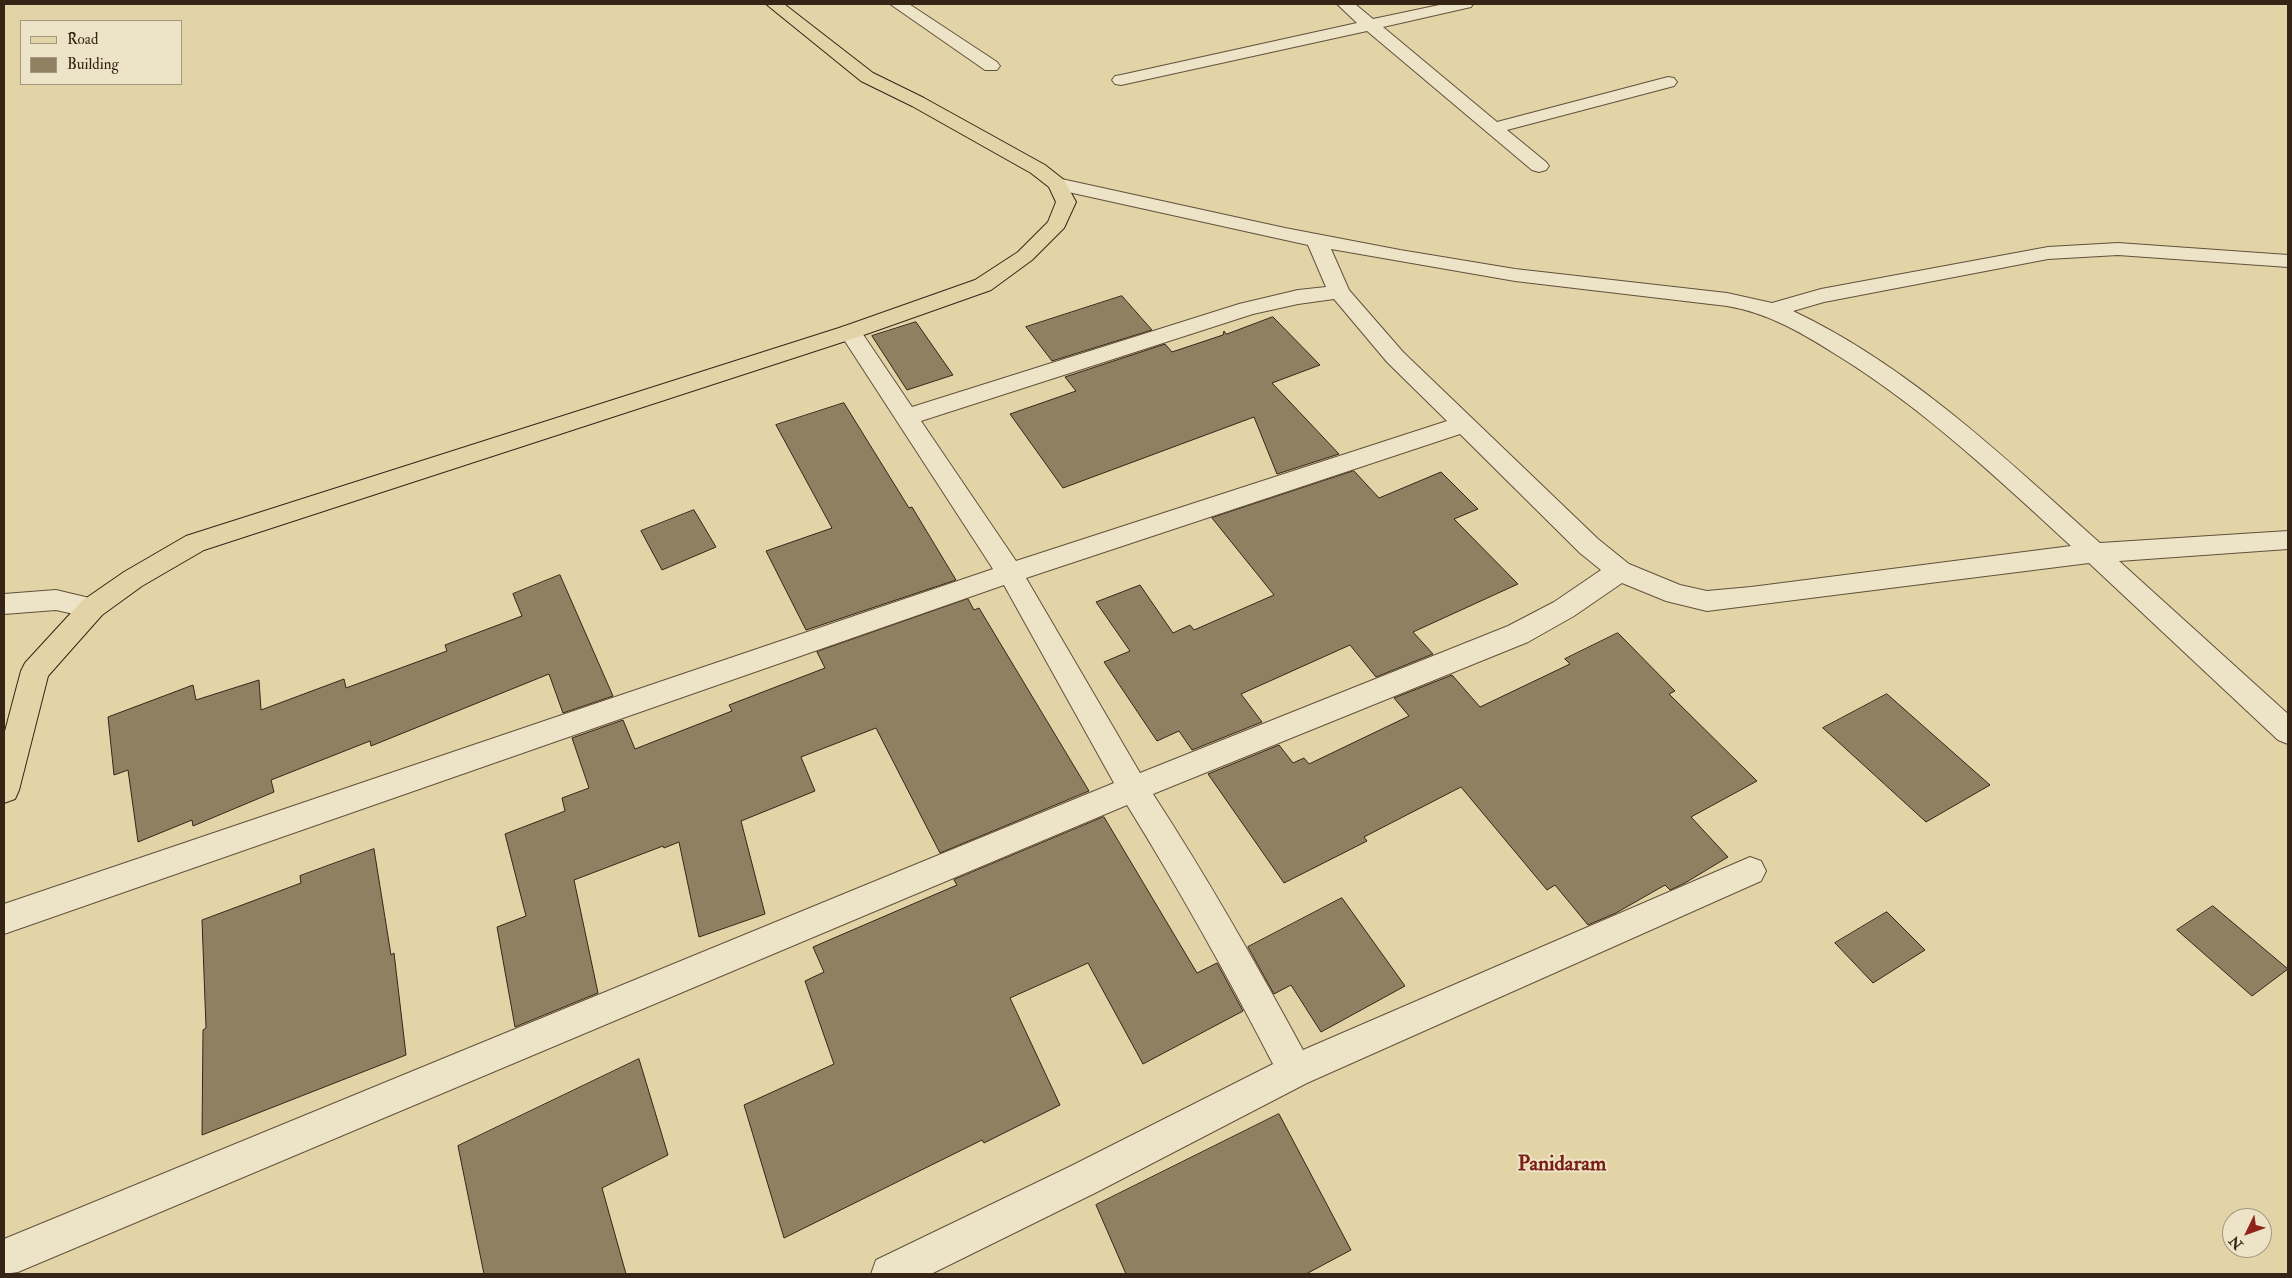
<!DOCTYPE html>
<style>
body{margin:0}
#map{position:relative;width:2292px;height:1278px;overflow:hidden;background:#e3d4a7;font-family:"IM FELL Double Pica",serif}
canvas{display:block}
.frame{position:absolute;inset:0;border:5px solid #362517;pointer-events:none}
.legend{position:absolute;left:20px;top:20px;width:162px;height:65px;box-sizing:border-box;background:#ede3c6;border:1px solid #a49780;margin:0;padding:6px 9px;list-style:none;font-size:15px;color:#362517}
.legend li{display:flex;align-items:center;gap:10px;height:25px}
.legend b{width:25px;border:1px solid #a49780}
.north{position:absolute;left:2222px;top:1208px;width:50px;height:50px;box-sizing:border-box;background:#ede3c6;border:1px solid #a49780;border-radius:50%;rotate:228deg;font-size:14px;font-weight:700;line-height:20px;text-align:center;color:#362517}
.north::after{content:'';display:block;margin:auto;width:18px;height:22px;background:#8f2418;clip-path:polygon(50% 0,100% 100%,50% 72%,0 100%)}
</style>
<div id="map">
<canvas width="2292" height="1278"></canvas>
<div class="frame"></div>
<ul class="legend">
<li><b style="height:6px;background:#e3d4a7"></b>Road</li>
<li><b style="height:14px;background:#908062"></b>Building</li>
</ul>
<div class="north">N</div>
</div>
<script>
const context = document.querySelector('canvas').getContext('2d');
context.lineJoin = 'round';
function paint(path, color) {
  context.fillStyle = color;
  context.fill(path, 'evenodd');
}
function strokePath(path, color, width, dash) {
  context.strokeStyle = color;
  context.lineWidth = width;
  context.lineCap = dash ? 'butt' : 'round';
  context.setLineDash(dash || []);
  context.stroke(path);
}
function write(font, color, halo, rows, align = 'center') {
  context.font = font + ' "IM FELL Double Pica",serif';
  context.lineWidth = 4;
  context.setLineDash([]);
  context.textBaseline = 'middle';
  context.strokeStyle = halo;
  context.fillStyle = color;
  for (const [text, x, y, turn = 0] of rows) {
    context.save();
    context.translate(x, y);
    context.rotate((+turn || 0) * Math.PI / 180);
    context.textAlign = isNaN(turn) ? turn : align;
    if (halo) context.strokeText(text, 0, 0);
    context.fillText(text, 0, 0);
    context.restore();
  }
}
const building = new Path2D(`
 M1122,296L1152,330L1052,361L1026,327Z
 M1273,317L1320,365L1272,383L1339,454L1277,474L1254,417L1063,488L1010,414L1076,391L1065,377L1165,344L1172,352L1223,335L1224,331L1226,334Z
 M916,322L953,375L907,390L872,336Z
 M844,403L909,508L912,507L956,580L806,630L766,551L832,528L776,425Z
 M1354,471L1379,498L1441,472L1478,509L1454,519L1518,584L1413,632L1433,654L1376,677L1350,645L1241,694L1262,722L1192,750L1179,731L1157,741L1104,662L1130,651L1096,602L1140,585L1173,633L1190,625L1194,630L1274,595L1212,518Z
 M694,510L716,547L662,570L641,531Z
 M560,575L613,696L563,713L549,674L371,746L370,741L271,780L274,792L193,826L192,820L138,842L128,770L114,775L108,717L193,685L196,700L259,680L261,710L344,679L346,688L447,651L445,645L522,616L513,594Z
 M968,599L974,610L979,608L1089,791L940,853L876,728L801,757L815,791L741,821L765,914L699,937L679,842L664,848L663,846L574,880L598,993L515,1027L497,927L526,916L505,834L565,811L562,798L589,788L572,738L623,720L635,749L732,711L729,705L825,668L817,652Z
 M1618,633L1675,691L1669,694L1757,781L1691,817L1728,857L1685,883L1670,890L1665,885L1616,913L1588,925L1555,885L1547,890L1461,787L1364,837L1367,841L1284,883L1208,774L1279,745L1293,763L1304,758L1309,764L1409,716L1394,698L1452,675L1480,707L1570,664L1565,659Z
 M1887,694L1990,785L1926,822L1823,728Z
 M1104,817L1197,973L1217,963L1243,1011L1143,1064L1088,963L1010,998L1060,1105L984,1143L982,1140L784,1238L744,1105L834,1064L805,981L824,972L813,947L957,885L954,880Z
 M374,849L391,955L394,953L406,1055L202,1135L203,1030L206,1028L202,920L301,883L300,876Z
 M1342,898L1405,986L1321,1032L1291,985L1274,994L1248,947Z
 M2213,906L2288,969L2252,996L2177,930Z
 M1887,912L1925,950L1873,983L1835,943Z
 M639,1059L668,1155L602,1188L626,1274H484L458,1146Z
 M1279,1114L1351,1250L1306,1274H1126L1096,1205Z`);
paint(building, '#908062');
strokePath(building, '#362517', 1);
const minor = new Path2D(`
 M890,4H909L997,62L1000,66L997,70H985Z
 M1337,4H1355L1373,19L1444,4H1473L1471,7L1383,27L1497,122L1668,77L1674,78L1677,82L1674,86L1507,130L1546,162L1549,166L1546,170L1539,172L1532,170L1367,31L1121,85L1115,84L1112,80L1115,76L1121,75L1357,23Z
 M1057,178L1285,228L1400,250L1515,269L1727,293L1772,303L1821,289L2048,247L2118,243L2288,255V267L2118,255L2048,259L1824,302L1793,311C1909,366 2005,458 2100,543L2288,531V549L2119,561L2288,714V744L2278,740L2089,563L1707,611L1666,601L1622,583L1574,616L1528,642L1153,794C1207,877 1256,963 1303,1050L1750,857L1761,861L1766,871L1761,881L1307,1083L1097,1192L931,1274H871L876,1260L1071,1166L1273,1064C1227,975 1179,889 1127,805L18,1272L4,1274V1239L1114,783L1004,585L4,934V904L993,569L839,332L842,327L850,325L858,327L912,407L1239,304L1298,290L1326,287L1308,245L1050,188L1047,184L1050,180ZM1331,249L1515,281L1727,306C1769,313 1804,334 1840,357C1925,410 1997,478 2071,546L1751,587L1707,591L1680,585L1629,564L1598,539L1403,352L1349,290ZM1334,299L1387,362L1447,421L1016,561L921,421L1253,314L1298,304ZM1460,434L1580,553L1601,570L1554,602L1508,626L1140,773L1026,578Z
 M56,590L102,601L105,608L102,615L92,618L56,610L4,614V594Z`);
const major = new Path2D(`
 M766,4H784L873,73L924,98L1045,165L1064,180L1076,202L1064,228L1032,260L991,290L858,337L204,550L142,586L102,615L48,676L19,790L15,799L4,803V735L21,671L25,663L82,601L124,572L186,536L842,327L975,280L1018,252L1048,222L1056,202L1049,187L1031,173L912,106L861,81Z`);
strokePath(minor, '#61513b', 2);
strokePath(major, '#362517', 2);
paint(minor, '#ede3c6');
paint(major, '#e3d4a7');
write('bold 21px', '#7a1f14', '#ede3c6', [
 ["Panidaram",1562,1165]
]);
</script>
